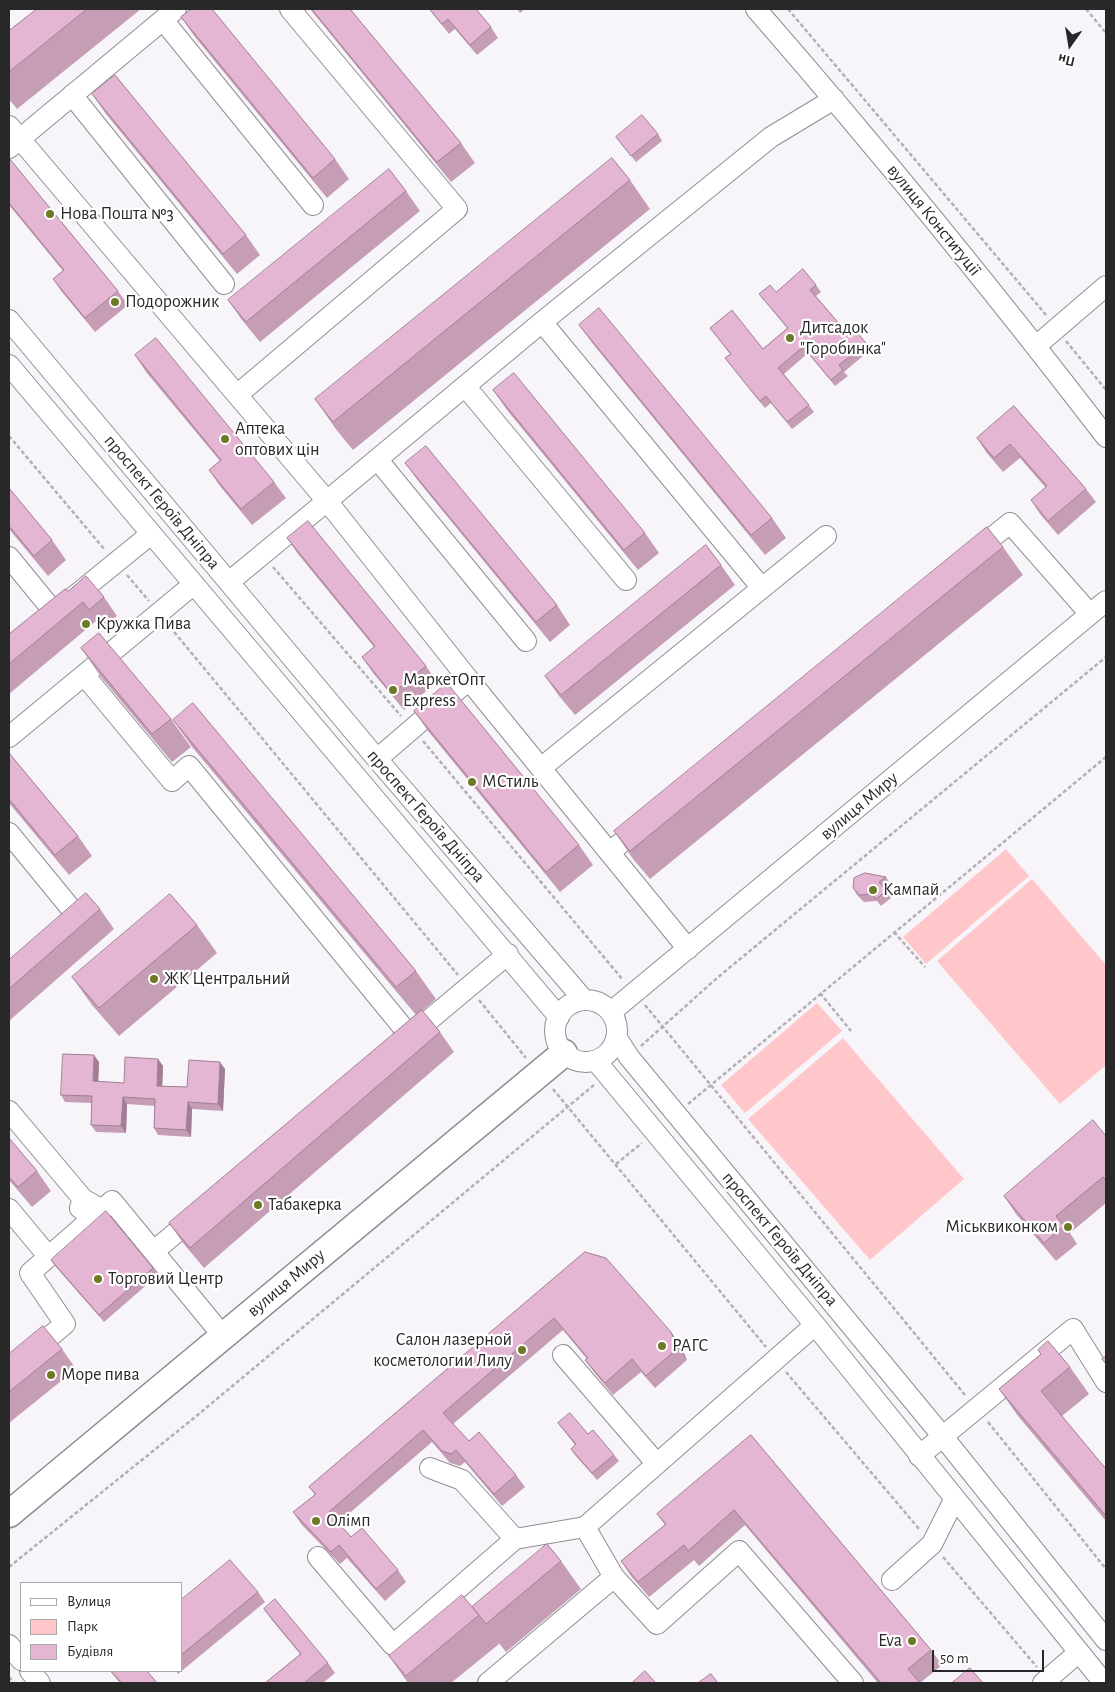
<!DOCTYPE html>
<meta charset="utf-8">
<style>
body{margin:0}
#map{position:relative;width:1115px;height:1692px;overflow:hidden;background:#f8f5fa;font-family:"Alegreya Sans",sans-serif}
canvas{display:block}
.frame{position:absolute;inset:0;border:10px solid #282829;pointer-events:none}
.legend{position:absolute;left:20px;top:1582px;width:162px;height:90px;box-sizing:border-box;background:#fff;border:1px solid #a9a9a9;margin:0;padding:6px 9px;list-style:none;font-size:15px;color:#282829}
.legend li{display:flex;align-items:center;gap:10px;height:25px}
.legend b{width:25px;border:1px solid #a9a9a9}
.north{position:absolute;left:1045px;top:20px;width:50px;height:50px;-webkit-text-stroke:4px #fff;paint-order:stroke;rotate:193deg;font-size:14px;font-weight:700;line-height:20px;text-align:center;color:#282829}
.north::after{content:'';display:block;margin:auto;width:18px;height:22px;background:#282829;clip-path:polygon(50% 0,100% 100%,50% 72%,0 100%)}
.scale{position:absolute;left:932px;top:1650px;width:112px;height:22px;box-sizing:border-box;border:2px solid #282829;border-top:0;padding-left:6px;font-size:15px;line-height:18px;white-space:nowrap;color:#282829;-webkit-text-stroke:4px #fff;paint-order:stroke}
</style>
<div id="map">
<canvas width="1115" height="1692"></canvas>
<div class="frame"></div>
<ul class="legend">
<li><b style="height:6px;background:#fff"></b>Вулиця</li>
<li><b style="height:14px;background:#ffc7ca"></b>Парк</li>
<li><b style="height:14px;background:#e5b6d3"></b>Будівля</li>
</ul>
<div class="north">Пн</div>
<div class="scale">50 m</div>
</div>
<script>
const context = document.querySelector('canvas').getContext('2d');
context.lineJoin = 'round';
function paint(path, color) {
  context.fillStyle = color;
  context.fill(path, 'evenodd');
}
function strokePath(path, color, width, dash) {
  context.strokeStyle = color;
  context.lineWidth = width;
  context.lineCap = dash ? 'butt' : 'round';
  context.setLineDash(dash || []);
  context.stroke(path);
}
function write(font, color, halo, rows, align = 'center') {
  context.font = font + ' "Alegreya Sans",sans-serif';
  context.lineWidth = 4.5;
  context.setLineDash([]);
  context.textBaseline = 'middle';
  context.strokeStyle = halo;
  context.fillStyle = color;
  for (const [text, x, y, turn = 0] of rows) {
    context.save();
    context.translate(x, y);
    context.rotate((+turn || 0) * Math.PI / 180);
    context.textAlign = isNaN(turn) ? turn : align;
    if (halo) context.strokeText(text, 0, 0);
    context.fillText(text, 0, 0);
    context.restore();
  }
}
paint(new Path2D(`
 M1006,849L1029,876L926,964L903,937Z
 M1032,879L1106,965V1065L1060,1104L937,961Z
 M817,1003L842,1031L745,1113L721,1085Z
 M843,1038L964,1179L870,1260L748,1119Z`), '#ffc7ca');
const minor = new Path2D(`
 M756,9C877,148 994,291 1106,437
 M163,20L313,205
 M72,95L224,284
 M9,126L327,501L542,322L771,137L834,99
 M9,148L176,9
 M9,320L377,759L584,1000
 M542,322L761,587
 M1036,346L1106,286
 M9,365L559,1017
 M465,386L626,580
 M237,395L457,209L290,9
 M377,459L526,641
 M974,552L1010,523L1090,614
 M9,557L54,612
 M229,582L327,501L469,680
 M71,599L151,534
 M84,675L172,781L189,766L410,1036
 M9,737L194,584
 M377,759L469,680L688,949
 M541,768L826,536
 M9,833L77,916L65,926
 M610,852L643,825
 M555 1031a31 31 0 1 1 62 0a31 31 0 1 1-62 0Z
 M611,1012L1106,601
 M410,1036L508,954
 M617,1038L629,1057L944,1438L1106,1640
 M596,1061L815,1325L1104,1683
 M9,1111L83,1199L97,1207L93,1218L80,1208L83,1199
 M9,1209L48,1256
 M154,1251L196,1216
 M563,1355L657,1464
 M9,1370L65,1324L30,1273L112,1201L223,1336
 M919,1456L1073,1329L1106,1382
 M430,1468L462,1480L515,1539
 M585,1527L614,1577L657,1624L739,1551L853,1683
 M318,1557L393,1645L515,1539L585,1527L815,1325
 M892,1580L932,1544L954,1500
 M9,1645L21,1660
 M30,1671L40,1683
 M488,1683L614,1577
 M1043,1683L1078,1653`);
const major = new Path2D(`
 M9,1514L564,1053`);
strokePath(minor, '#908e92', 22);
strokePath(major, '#908e92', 29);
strokePath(new Path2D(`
 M788,9L1046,315
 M1086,9L1106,33
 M1066,341L1106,390
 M9,436L105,550
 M273,567L401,716
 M127,575L149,601
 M170,627L458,975
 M423,741L623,980
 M894,932L925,967
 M820,993L851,1031
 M479,1000L526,1058
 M645,1005L965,1395
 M641,1046L717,978L1106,657
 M553,1089L766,1347
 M688,1104L1106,757
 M616,1164L642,1143
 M786,1372L920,1530
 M988,1422L1106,1569
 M943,1557L1037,1667
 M9,1567L194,1418L594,1085
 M9,1677L14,1683`), '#b2b0b4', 2.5, [4, 2.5]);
strokePath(minor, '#fff', 20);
strokePath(major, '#fff', 26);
paint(new Path2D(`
 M37,9H141L17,109L9,99V31Z
 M310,9H350L461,143L475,163L451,182Z
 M429,9H476L491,27L498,38L477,55L455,29L449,34Z
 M517,9H525L520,13Z
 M181,17L335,159L349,179L327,198L195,37Z
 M92,94L246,235L260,255L237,274L106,114Z
 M658,134L662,141L636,162L616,137Z
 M9,158L118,291L128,305L95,332L62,292L53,279L63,271L9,205Z
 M630,180L650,209L353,450L335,428L315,399Z
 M406,191L420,211L260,342L242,320L228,300Z
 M816,285L821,292L816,296L849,335L866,343L870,350L844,372L848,376L835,386L808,353L784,374L814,412L792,429L771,403L765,408L755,396L725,358L730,354L710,328L763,349L787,328L759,294L776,292Z
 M579,325L772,518L786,538L765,555L593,344Z
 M135,355L274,482L286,498L252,525L220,486L209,470L220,461L146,372Z
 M493,390L645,533L659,553L638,570L507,410Z
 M1014,406L1086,489L1096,502L1058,535L1040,514L1031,500L1046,488L1020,458L1003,472L986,452L977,438Z
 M405,463L557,605L570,625L550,642L419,482Z
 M9,488L52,540L66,560L48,576L9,529Z
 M287,538L426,666L437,682L404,710L373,673L362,657L374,647L298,554Z
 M1003,547L1023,575L650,879L633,859L614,831Z
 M721,565L735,585L575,715L559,696L545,676Z
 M68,591L104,597L117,616L102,628L96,621L9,694V634Z
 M81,648L171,719L191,747L172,762L101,677Z
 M414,711L579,845L593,865L560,892L428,731Z
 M173,720L416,971L436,999L422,1011L440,1032L454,1052L204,1268L183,1243L169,1223L416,1015L193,748Z
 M9,753L78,836L92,856L69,875L9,803Z
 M886,877L890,884L885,889L891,898L881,906L877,901L864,902L857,895L853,888Z
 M100,909L114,929L9,1021V960Z
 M197,925L217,953L119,1036L92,1005L72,977Z
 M158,1059L163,1066L162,1086L187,1087L225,1069L223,1111L192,1109L191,1137L158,1135L154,1128L155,1106L127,1104L126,1133L96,1132L91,1125L92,1103L65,1102L61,1095L99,1062L98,1082L124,1083Z
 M1106,1136V1203L1070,1233L1077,1244L1056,1261L1016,1214L1004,1196Z
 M9,1138L37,1171L51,1191L32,1207L9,1180Z
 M585,1252L680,1345L687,1360L655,1388L641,1372L613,1395L594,1372L585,1360L587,1359L563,1330L453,1424L469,1441L516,1475L525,1487L502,1506L465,1462L460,1466L450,1463L432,1442L338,1523L351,1537L398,1570L406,1582L385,1601L347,1558L340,1564L302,1525L293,1512L315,1495L309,1487Z
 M51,1260L153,1268L158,1275L104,1322L55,1266Z
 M62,1349L76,1369L9,1423V1354Z
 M1038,1350L1070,1367L1089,1394L1062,1416L1106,1469V1521L1018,1416L999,1389L1041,1354Z
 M558,1423L588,1434L614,1455L619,1461L597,1480L575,1455L571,1449L575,1445Z
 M751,1435L931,1650L942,1665L920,1683H878L745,1525L699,1566L694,1560L649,1597L631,1576L621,1561L665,1525L657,1514Z
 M561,1561L581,1589L506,1652L498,1642L499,1644L451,1683H408L389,1656L473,1608Z
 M258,1592L265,1602L178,1674L176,1671H181V1600Z
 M264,1609L328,1663L335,1673L323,1683H265L300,1654L271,1619Z
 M110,1671H147L157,1683H120Z`), '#c59db5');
paint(new Path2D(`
 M94,1055L99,1062L98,1088L93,1081Z
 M158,1059L163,1066L162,1092L157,1086Z
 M220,1062L225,1069L223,1111L218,1104Z
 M123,1097L127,1104L126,1133L121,1126Z
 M188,1102L192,1109L191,1137L186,1130Z
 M671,1332L680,1345L687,1360L678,1348Z`), '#a07f94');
const building = new Path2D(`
 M37,9H87L9,72V31Z
 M192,9H212L335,159L313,178L181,17Z
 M312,9H350L461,143L437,162Z
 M430,9H476L491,27L470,45L448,19L442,24Z
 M115,75L246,235L223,254L92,94Z
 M642,115L658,134L631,156L616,137Z
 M9,158L118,291L85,318L53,279L64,270L9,203Z
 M612,158L630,180L333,422L315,399Z
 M389,169L406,191L246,322L228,300Z
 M803,269L816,285L810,290L835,319L849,335L855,330L866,343L839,365L843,370L831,380L803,347L778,368L809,405L787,422L766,396L760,401L750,389L725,358L731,354L710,328L732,310L763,349L788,328L759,294L770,285L776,292Z
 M599,308L772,518L751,535L579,325Z
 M156,338L274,482L241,509L209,470L221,460L135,355Z
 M514,373L645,533L624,550L493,390Z
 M1014,406L1086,489L1048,521L1031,500L1047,486L1010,444L994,458L977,438Z
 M426,446L557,605L536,622L405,463Z
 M9,488L52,540L34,556L9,526Z
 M308,521L426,666L392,694L362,657L375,646L287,538Z
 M987,527L1003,547L630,851L614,831Z
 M706,545L721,565L561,695L545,676Z
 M86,576L104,597L89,610L83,602L9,664V634L65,589L68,591Z
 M99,633L171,719L152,734L81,648Z
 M447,683L579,845L546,872L414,711Z
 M193,703L416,971L396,987L173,720Z
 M9,753L78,836L55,855L9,799Z
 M865,873L886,877L879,882L886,891L876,899L872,894L860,895L853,888L854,878Z
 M86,893L100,909L9,989V960Z
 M170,894L197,925L99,1008L72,977Z
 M422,1010L440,1032L190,1248L169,1223Z
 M63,1054L94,1055L93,1081L124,1083L125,1057L158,1059L157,1086L187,1087L189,1060L220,1062L218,1104L188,1102L186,1130L154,1128L155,1099L123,1097L121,1126L91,1125L92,1096L61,1095Z
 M1093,1120L1106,1136V1180L1103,1177L1056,1216L1064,1226L1044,1243L1004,1196Z
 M9,1138L37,1171L18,1187L9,1177Z
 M106,1211L153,1268L99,1315L51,1260Z
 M585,1252L606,1258L671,1332L678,1348L646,1376L632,1359L605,1383L585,1360L588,1358L554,1318L443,1413L469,1441L479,1432L516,1475L494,1494L456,1450L451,1454L442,1451L423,1430L329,1512L351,1537L362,1528L398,1570L376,1589L339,1545L331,1552L293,1512L316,1494L309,1487Z
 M43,1326L62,1349L9,1392V1354Z
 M1048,1341L1070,1367L1041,1391L1106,1469V1516L999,1389L1041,1354L1038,1350Z
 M1106,1356V1364L1102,1359Z
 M570,1413L588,1434L593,1430L614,1455L592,1473L571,1449L576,1444L558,1423Z
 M751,1435L931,1650L908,1669L920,1683H881L734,1510L688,1551L684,1545L638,1582L621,1561L666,1524L657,1514Z
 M547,1544L561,1561L486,1624L472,1607Z
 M230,1560L258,1592L181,1655V1600Z
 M462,1595L479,1615L406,1676L389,1656Z
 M275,1599L328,1663L304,1683H265L301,1654L264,1609Z
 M970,1668L983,1683H952Z
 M111,1671H147L157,1683H122Z
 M645,1671L656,1683H632Z
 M711,1674L718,1683H698Z`);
paint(building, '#e5b6d3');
strokePath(building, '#a07f94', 1);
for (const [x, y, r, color] of [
 [50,214,5,"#6d7925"],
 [115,302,5,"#6d7925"],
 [790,338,5,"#6d7925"],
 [225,439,5,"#6d7925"],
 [86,624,5,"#6d7925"],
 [393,690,5,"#6d7925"],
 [472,782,5,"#6d7925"],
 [873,890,5,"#6d7925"],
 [154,979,5,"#6d7925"],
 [258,1205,5,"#6d7925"],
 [1068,1227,5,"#6d7925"],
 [98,1279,5,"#6d7925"],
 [662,1346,5,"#6d7925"],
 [522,1350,5,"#6d7925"],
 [51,1375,5,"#6d7925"],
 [316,1521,5,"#6d7925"],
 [912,1641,5,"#6d7925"]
]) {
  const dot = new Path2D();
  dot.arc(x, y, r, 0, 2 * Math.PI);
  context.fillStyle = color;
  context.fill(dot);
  strokePath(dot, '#fff', 2);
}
write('18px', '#282829', '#fff', [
 ["Нова Пошта №3",60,214],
 ["Подорожник",125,302],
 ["Дитсадок",800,328],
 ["\"Горобинка\"",800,349],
 ["Аптека",235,429],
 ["оптових цін",235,450],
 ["Кружка Пива",96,624],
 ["МаркетОпт",403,680],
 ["Express",403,701],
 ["МСтиль",482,782],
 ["Кампай",883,890],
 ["ЖК Центральний",164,979],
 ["Табакерка",268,1205],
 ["Міськвиконком",1058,1227,"right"],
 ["Торговий Центр",108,1279],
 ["Салон лазерной",512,1340,"right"],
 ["косметологии Лилу",512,1361,"right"],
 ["РАГС",672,1346],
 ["Море пива",61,1375],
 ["Олімп",326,1521],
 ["Eva",902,1641,"right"]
], 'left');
write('18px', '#282829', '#fff', [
 ["вулиця Конституції",934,220,51],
 ["проспект Героїв Дніпра",162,502,50],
 ["вулиця Миру",859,806,-40],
 ["проспект Героїв Дніпра",426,816,49],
 ["проспект Героїв Дніпра",780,1239,50],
 ["вулиця Миру",286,1283,-40]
]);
</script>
